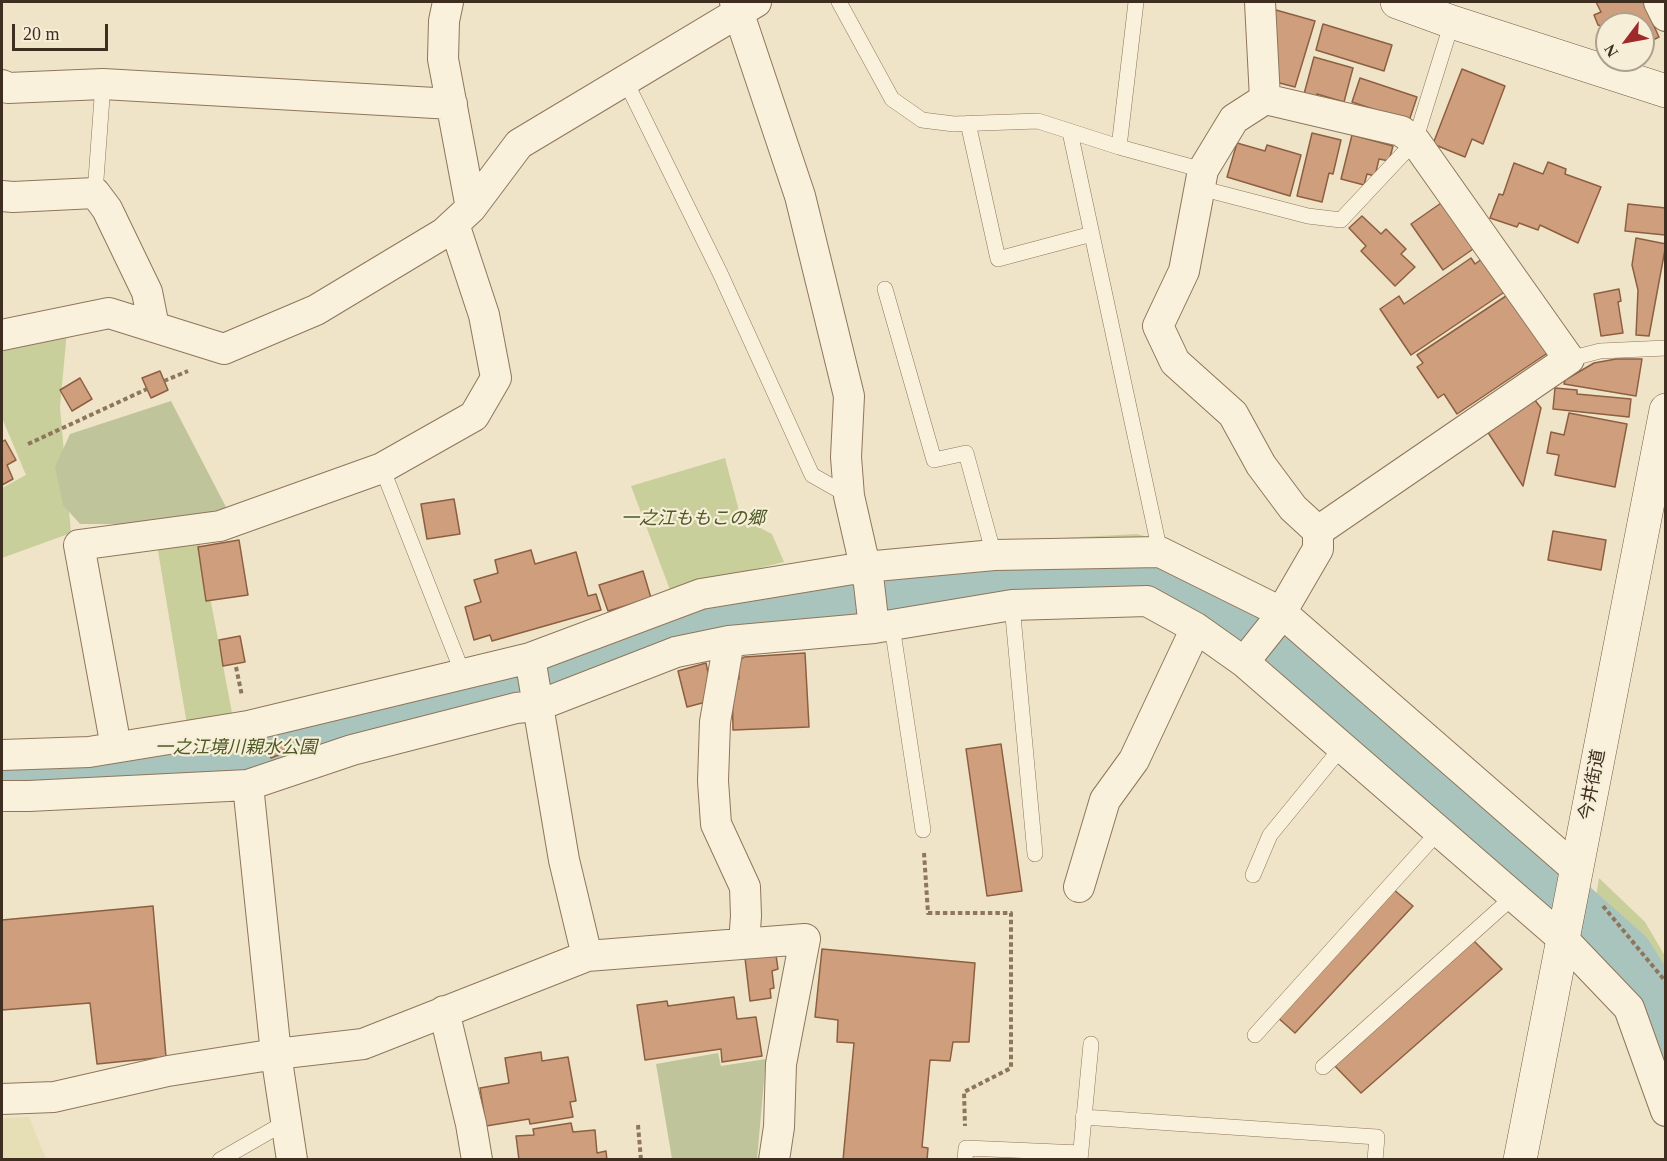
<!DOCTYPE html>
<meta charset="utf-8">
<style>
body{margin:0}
#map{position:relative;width:1667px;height:1161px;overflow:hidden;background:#f0e4c8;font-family:"Times New Roman",serif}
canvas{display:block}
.frame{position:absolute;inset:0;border:3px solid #3d2e20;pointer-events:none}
.north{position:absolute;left:1595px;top:12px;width:60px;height:60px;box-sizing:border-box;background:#f7eed8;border:2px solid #ada18e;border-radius:50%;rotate:238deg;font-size:16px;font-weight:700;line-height:24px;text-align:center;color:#3d2e20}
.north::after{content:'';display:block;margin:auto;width:21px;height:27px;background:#9e2a2b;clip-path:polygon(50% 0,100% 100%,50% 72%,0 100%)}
.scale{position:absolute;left:12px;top:24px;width:96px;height:27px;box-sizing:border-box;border:3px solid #3d2e20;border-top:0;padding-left:8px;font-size:18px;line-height:21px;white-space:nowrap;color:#3d2e20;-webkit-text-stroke:4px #f7eed8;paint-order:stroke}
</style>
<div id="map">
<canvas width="1667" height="1161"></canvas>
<div class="frame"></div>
<div class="north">N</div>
<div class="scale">20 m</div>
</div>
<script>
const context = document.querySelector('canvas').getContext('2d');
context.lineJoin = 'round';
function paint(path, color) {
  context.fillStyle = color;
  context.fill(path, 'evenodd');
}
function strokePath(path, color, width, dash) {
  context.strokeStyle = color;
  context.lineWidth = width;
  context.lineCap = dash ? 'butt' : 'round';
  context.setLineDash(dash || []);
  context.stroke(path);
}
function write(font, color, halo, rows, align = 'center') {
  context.font = font + ' "Times New Roman","Noto Sans JP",serif';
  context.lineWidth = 4.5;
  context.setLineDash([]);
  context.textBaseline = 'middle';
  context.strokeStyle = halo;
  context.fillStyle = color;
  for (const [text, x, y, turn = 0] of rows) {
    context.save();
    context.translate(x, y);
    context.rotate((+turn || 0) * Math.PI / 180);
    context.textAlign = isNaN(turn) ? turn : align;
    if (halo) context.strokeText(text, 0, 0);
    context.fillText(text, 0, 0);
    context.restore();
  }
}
paint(new Path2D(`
 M29,1117L46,1159H2V1118Z`), '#e6deb5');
paint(new Path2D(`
 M67,331L60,407L71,533L2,558V488L26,475L2,418V344Z
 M725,458L741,518L772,534L784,562L670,590L631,486Z
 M1137,534L1173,544L1269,595L1233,635L1197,613H900L890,555L1003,541Z
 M199,539L233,718L556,646L837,563L849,620L550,687L244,776L2,788V747L40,744L187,725L157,545Z
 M1298,624L1550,841L1543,863L1536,899L1359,755L1295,686L1267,662L1270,653Z
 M1599,878L1645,922L1665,956V1095L1629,986L1613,967L1587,953Z`), '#c9cf9b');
paint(new Path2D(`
 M171,401L227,509L146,524H80L63,505L55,467L70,434Z
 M718,1053L721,1066L766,1059L757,1159H672L656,1064Z`), '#bfc49a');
strokePath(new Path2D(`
 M2,775L95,776L256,744L486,685L561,670L654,632L721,609L1130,579L1200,589L1246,620L1625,956L1663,1017L1666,1027`), '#a9c4bc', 57);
const building = new Path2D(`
 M1596,2H1643L1659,37L1649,42L1643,40V24H1607V28L1598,25L1594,15L1601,12Z
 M1276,10L1315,21L1295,87L1272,81L1271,21Z
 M1323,24L1392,45L1384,71L1316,50Z
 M1314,57L1353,68L1344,102L1317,94L1316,97L1304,94Z
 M1462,69L1505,86L1483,144L1472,139L1465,157L1433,144Z
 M1360,78L1417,97L1409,121L1352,102Z
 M1312,133L1341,140L1333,174L1329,173L1322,202L1297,196Z
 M1352,135L1393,146L1389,161L1379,159L1375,176L1367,174L1364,185L1341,179Z
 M1237,143L1265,151L1267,145L1301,155L1290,196L1227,177Z
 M1548,162L1566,169L1565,174L1601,187L1578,243L1540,225L1538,230L1519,223L1517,227L1490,218L1499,194L1503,195L1514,163L1543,174Z
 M1444,201L1476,247L1443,270L1411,224Z
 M1628,204L1666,208L1665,235L1625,231Z
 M1362,216L1381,234L1386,229L1406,249L1401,254L1415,267L1395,286L1361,251L1366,246L1349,228Z
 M1636,238L1666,244L1649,336L1636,335L1638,290L1632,265Z
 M1471,258L1475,264L1483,258L1506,291L1411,355L1380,309L1399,296L1404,304Z
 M1619,289L1621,301L1618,302L1623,333L1601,336L1594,294Z
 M1509,294L1549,352L1457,414L1444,394L1438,398L1417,367L1423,363L1417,355Z
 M1616,359H1642L1636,396L1564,384L1565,380L1594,363Z
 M160,371L168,390L151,398L142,378Z
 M80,378L92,399L72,411L60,390Z
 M1555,388L1577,390V394L1631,399L1629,417L1553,409Z
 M1534,399L1541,408L1523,486L1487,431Z
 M1569,413L1627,424L1615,487L1555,475L1559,455L1547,453L1551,432L1564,435Z
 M5,440L16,460L7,465L13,479L2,485V442Z
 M454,499L460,534L427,539L421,504Z
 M1553,531L1606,540L1601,570L1548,560Z
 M239,540L248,595L206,601L198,547Z
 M531,550L535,564L576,552L588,596L596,594L601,610L492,641L490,635L474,640L465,607L481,602L474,580L498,573L495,560Z
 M643,571L651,598L608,611L599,585Z
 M240,636L245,662L223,666L219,640Z
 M805,653L809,727L733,730L732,681L739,679L738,662L744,657Z
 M706,663L710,682L706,702L687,707L678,671Z
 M283,743L286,752L271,758L268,749Z
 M1001,744L1022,891L987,896L966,749Z
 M1393,889L1413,906L1295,1033L1276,1016Z
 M153,906L166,1057L97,1064L90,1003L2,1010V920Z
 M1472,939L1502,969L1361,1093L1333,1064Z
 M822,949L975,963L969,1042H953L950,1061L930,1060L922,1147L928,1148L927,1160H843L854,1043L837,1042L838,1020L815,1017Z
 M776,955L778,969L772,971L774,988L770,989L771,998L750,1001L745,958Z
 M734,997L737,1019L756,1017L762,1056L722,1062L721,1049L645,1060L637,1005L667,1001L668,1006Z
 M541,1052L542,1061L568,1057L576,1101L570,1102L573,1117L530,1124L529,1119L486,1126L480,1088L509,1083L505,1058Z
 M571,1123L573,1132L595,1130L597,1153L606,1151L607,1160H519L516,1136L534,1135L533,1129Z`);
paint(building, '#cf9f7d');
strokePath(building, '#8d5f41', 1.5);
const lane = new Path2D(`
 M839,2L892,99L922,120L954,124L1038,121L1119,147L1203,170
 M626,82L720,273L812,475L849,496
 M968,123L998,259L1092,234
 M1070,132L1160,552
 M1119,147L1136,2
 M1200,188L1308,216L1341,220L1415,141L1452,22
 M95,193L103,84
 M885,289L934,460L966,453L994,555
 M1569,359L1600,351L1666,348
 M382,468L463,674
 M1012,605L1035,854
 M892,626L923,830
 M1253,875L1270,835L1342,747
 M1255,1035L1439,831
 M1323,1067L1514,896
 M1083,1117L1377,1137L1375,1160
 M220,1160L286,1122
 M965,1160L966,1148L1081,1153
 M1080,1160L1091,1044`);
const street = new Path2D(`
 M448,2L444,21L443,59L471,208
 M735,2L800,196L849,396L846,457L849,496L869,584L874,628
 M1659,2L1666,16
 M2,85L8,88L103,84L452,104
 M1265,99L1401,131L1415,141L1569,359L1318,531
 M2,196L13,197L95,193L107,209L147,292L154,327
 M2,335L109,313L224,349L316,310L444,233L471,208L519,144L756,2
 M729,641L715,722L713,781L716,824L745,887L746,916L744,943
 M530,658L564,860L587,956
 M1244,662L1275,623L1318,549V531L1293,508L1261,465L1233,414L1175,362L1158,326L1184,271L1203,170L1234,119L1265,99L1260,2
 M116,747L79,545L220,526L382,468L474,416L496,378L484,315L454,224
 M2,755L89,752L248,726L530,658L701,594L865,567L994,555L1160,552L1281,612L1576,869
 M248,785L276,1054L292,1160
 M2,796H29L248,785L352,750L516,708L537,706L676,652L729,641L874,628L1012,605L1147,601L1196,628L1244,662L1563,939L1629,1008L1666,1111
 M1079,887L1105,800L1134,760L1196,628
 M444,1011L471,1124L477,1160
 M2,1099L54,1097L168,1071L276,1054L363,1044L587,956L805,939L781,1064L779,1127L774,1160`);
const secondary = new Path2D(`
 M1397,2L1452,22L1666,91
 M1520,1160L1666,410`);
strokePath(lane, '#8d765c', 16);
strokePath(street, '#8d765c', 32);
strokePath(secondary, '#6f573f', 34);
strokePath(new Path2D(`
 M164,381L188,371
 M28,444L147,389
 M236,667L242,696
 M924,853L928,913H1011V1068L964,1092L965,1126
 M1603,906L1666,982
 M638,1125L641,1160`), '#8d765c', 4, [4.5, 3]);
strokePath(lane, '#faf1dc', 15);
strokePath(street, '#faf1dc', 30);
strokePath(secondary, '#faf1dc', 33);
write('italic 18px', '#4d5a26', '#f7eed8', [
 ["一之江ももこの郷",693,519],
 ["一之江境川親水公園",236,748]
]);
write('18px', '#3d2e20', '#f7eed8', [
 ["今井街道",1593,785,-79]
]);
</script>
